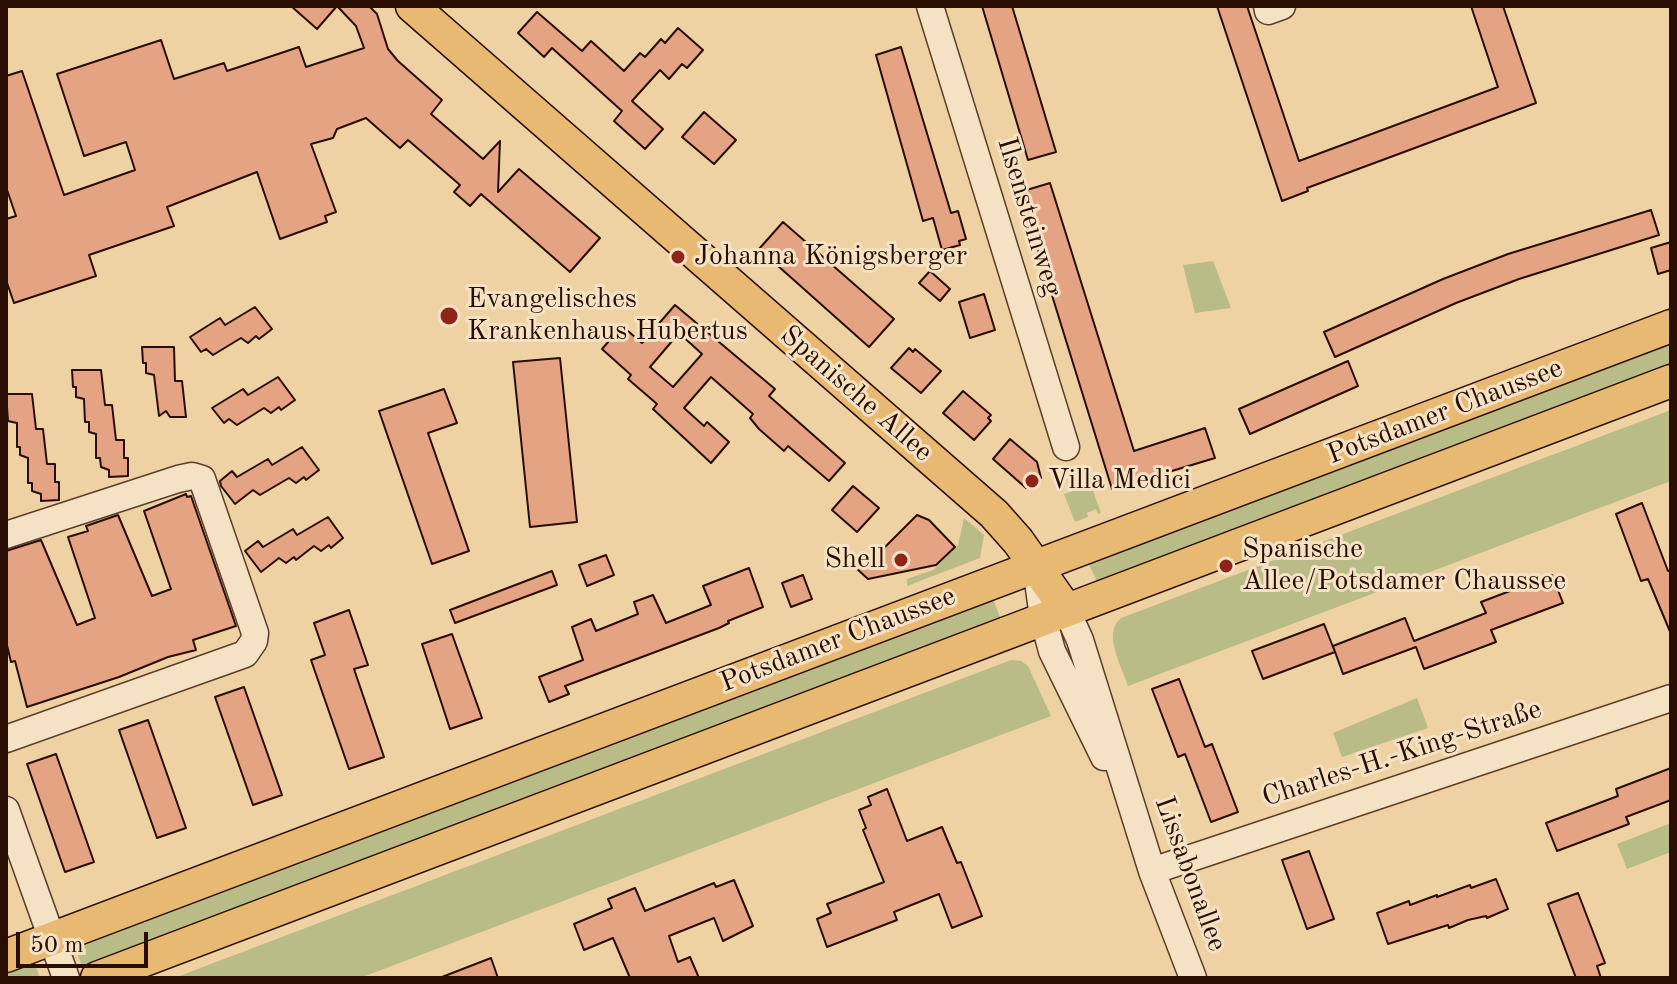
<!DOCTYPE html>
<meta charset="utf-8">
<style>
body{margin:0}
#map{position:relative;width:1677px;height:984px;overflow:hidden;background:#efd2a4;font-family:"Old Standard TT",serif}
canvas{display:block}
.frame{position:absolute;inset:0;border:8px solid #290d01;pointer-events:none}
.scale{position:absolute;left:16px;top:932px;width:132px;height:36px;box-sizing:border-box;border:4px solid #290d01;border-top:0;padding-left:10px;font-size:24px;line-height:28px;white-space:nowrap;color:#290d01;-webkit-text-stroke:6px #f5e2c4;paint-order:stroke}
</style>
<div id="map">
<canvas width="1677" height="984"></canvas>
<div class="frame"></div>
<div class="scale">50 m</div>
</div>
<script>
const context = document.querySelector('canvas').getContext('2d');
context.lineJoin = 'round';
function paint(path, color) {
  context.fillStyle = color;
  context.fill(path, 'evenodd');
}
function strokePath(path, color, width, dash) {
  context.strokeStyle = color;
  context.lineWidth = width;
  context.lineCap = dash ? 'butt' : 'round';
  context.setLineDash(dash || []);
  context.stroke(path);
}
function write(font, color, halo, rows, align = 'center') {
  context.font = font + ' "Old Standard TT",serif';
  context.lineWidth = 6;
  context.setLineDash([]);
  context.textBaseline = 'middle';
  context.strokeStyle = halo;
  context.fillStyle = color;
  for (const [text, x, y, turn = 0] of rows) {
    context.save();
    context.translate(x, y);
    context.rotate((+turn || 0) * Math.PI / 180);
    context.textAlign = isNaN(turn) ? turn : align;
    if (halo) context.strokeText(text, 0, 0);
    context.fillText(text, 0, 0);
    context.restore();
  }
}
paint(new Path2D(`
 M1213,261L1231,308L1195,313L1183,265Z
 M1671,335V372L1100,588L1085,556Z
 M1671,410V481L1128,686C1122,667 1102,634 1121,618Z
 M1091,485L1101,513L1098,514L1096,509L1087,513L1088,517L1075,522L1064,494Z
 M964,518L984,535L980,558L907,586V579L933,570L958,545Z
 M990,591L1003,625L85,974L72,940Z
 M1011,660L1021,661L1028,666L1051,716L360,978H174Z
 M1417,698L1428,728L1342,757L1333,733Z
 M1671,823V852L1627,869L1617,844Z
 M32,956L40,978H6V965Z`), '#b9bc86');
const building = new Path2D(`
 M291,6H369L377,14L388,49L398,61L442,100L431,114L483,159L500,141L498,192L519,169L600,238L570,272L481,194L470,206L454,192L460,185L408,140L400,148L366,118L337,129L333,138L311,144L336,212L325,216L327,222L280,239L257,172L167,207L174,226L89,255L96,276L14,303L6,280V219L16,216L6,187V76L22,71L64,195L135,170L126,142L84,156L57,74L161,40L174,79L224,63L227,71L299,47L306,67L364,48L356,26L337,6L317,29Z
 M982,6H1012L1056,152L1028,160Z
 M1217,6H1247L1299,161L1498,87L1471,6H1503L1536,103L1307,188L1308,191L1282,201Z
 M537,12L582,51L591,41L624,71L640,53L645,57L661,39L665,43L678,28L703,50L687,68L682,64L669,79L660,70L632,101L663,129L645,149L614,121L622,111L552,48L544,57L518,33Z
 M901,47L951,213L958,211L966,239L959,241L960,245L942,250L933,218L923,221L876,55Z
 M704,112L736,140L714,164L682,137Z
 M1050,183L1134,451L1205,428L1215,458L1112,489L1020,192Z
 M1651,210L1659,235L1519,279L1456,303L1335,357L1324,332L1443,279L1508,254Z
 M783,222L894,319L869,347L759,249Z
 M1671,242V270L1658,274L1651,248Z
 M930,271L950,289L940,301L919,283Z
 M984,294L995,330L970,338L959,302Z
 M675,305L775,389L769,396L845,463L829,481L788,446L784,451L759,429L750,418L753,414L711,377L684,408L704,426L707,422L729,442L711,463L653,409L657,404L628,379L631,375L602,349L622,326L642,343ZM679,333L702,354L673,387L650,367Z
 M255,307L272,329L259,339L256,336L248,343L241,338L213,355L206,349L201,352L190,337L220,318L225,325Z
 M142,347H174L175,381H182L186,417H170L166,411L159,416L154,375L146,373V363H143Z
 M909,348L913,352L915,349L941,371L921,393L891,368Z
 M560,358L577,522L530,527L513,362Z
 M1348,361L1358,386L1250,434L1239,409Z
 M72,370H101L105,405H112L116,440H124V458H128V476L109,477V470L101,467L100,458H96V434L89,432V422H85L84,399L76,397V387H73Z
 M278,377L295,400L281,410L279,407L271,413L264,408L237,425L229,419L224,423L212,408L243,389L248,395Z
 M444,389L457,423L428,433L469,551L432,564L379,411Z
 M963,391L991,415L988,418L991,421L974,440L943,413Z
 M6,394H32L36,429H43L47,464H55V482H59V500L41,501V494L32,491V483H28V458L20,455V447H17V423L8,421Z
 M1010,439L1037,462L1041,478L1026,488L993,459Z
 M302,447L319,470L306,480L304,477L296,483L289,478L260,495L253,490L235,504L221,486L220,481L232,471L237,477L268,459L272,465Z
 M853,486L879,508L857,532L832,510Z
 M186,494L187,497L191,496L236,626L193,640L196,650L168,657L119,677L27,707L15,661L11,662L6,641V551L41,540L77,625L95,618L68,537L88,531L86,526L118,515L152,596L171,589L144,511Z
 M1642,503L1668,571L1671,570V634L1648,579L1641,581L1616,514Z
 M917,515L929,520L955,547L936,565L868,579L856,568L874,551L877,555Z
 M328,517L343,538L331,548L329,545L321,551L314,546L296,560L294,557L286,563L279,558L261,572L245,551L258,541L263,547L293,529L297,535Z
 M606,555L614,575L587,586L579,565Z
 M749,568L763,607L728,621L729,623L719,628L565,686L569,694L549,702L539,677L583,660L572,627L591,619L596,631L638,614L634,602L653,595L666,623L711,605L703,586Z
 M552,571L557,585L455,623L450,610Z
 M803,575L812,599L791,607L782,583Z
 M1552,575L1563,603L1491,630L1496,642L1424,669L1416,647L1343,674L1333,646L1405,618L1414,641L1486,613L1481,602Z
 M349,610L368,665L354,669L384,757L349,769L311,660L325,655L314,623Z
 M1324,624L1335,652L1263,679L1252,651Z
 M452,634L482,718L450,729L422,644Z
 M1179,679L1205,747L1212,744L1238,812L1211,822L1185,754L1178,757L1152,689Z
 M244,687L282,795L253,805L215,697Z
 M148,720L186,828L157,838L119,730Z
 M56,754L94,862L65,872L27,764Z
 M1671,768V800L1626,817L1629,824L1557,851L1546,823L1618,796L1616,789Z
 M887,789L907,841L942,827L957,863L961,862L982,916L952,928L939,894L894,912L897,920L827,947L817,919L831,913L827,904L884,882L863,830L866,828L859,810L871,805L868,797Z
 M1309,851L1334,919L1307,929L1282,860Z
 M1496,879L1508,909L1487,918L1486,916L1468,920L1449,928L1448,925L1388,944L1377,913L1409,901L1410,905L1437,895V897L1470,885L1471,888Z
 M734,880L753,926L723,941L714,918L669,936L678,962L690,957L699,978H630L613,938L584,950L574,924L612,908L608,899L635,888L645,911L714,883L716,887Z
 M1578,893L1605,963L1597,966L1601,978H1576L1548,904Z
 M491,958L498,978H443L442,977Z`);
paint(building, '#e4a382');
strokePath(building, '#290d01', 2);
const minor = new Path2D(`
 M930,6L1066,447
 M1267,6L1268,11L1282,6
 M6,535L178,479L192,476L202,479L255,633L254,641L245,654L6,739
 M1036,566L1043,618L1052,651L1104,757
 M1066,609L1080,640L1152,871L1193,978
 M6,810L66,978
 M1152,871L1671,698`);
const major = new Path2D(`
 M412,6L994,514L1018,541L1066,609
 M6,956L1671,326
 M97,978L1671,381`);
strokePath(minor, '#5a3e2a', 29);
strokePath(major, '#290d01', 35);
strokePath(minor, '#f5e2c4', 26);
strokePath(major, '#e8b972', 32);
for (const [x, y, r, color] of [
 [678,257,8,"#8f2418"],
 [449,316,10,"#8f2418"],
 [1032,481,8,"#8f2418"],
 [901,560,8,"#8f2418"],
 [1226,566,8,"#8f2418"]
]) {
  const dot = new Path2D();
  dot.arc(x, y, r, 0, 2 * Math.PI);
  context.fillStyle = color;
  context.fill(dot);
  strokePath(dot, '#f5e2c4', 3);
}
write('28px', '#290d01', '#f5e2c4', [
 ["Ilsensteinweg",1029,217,73],
 ["Spanische Allee",856,394,41],
 ["Potsdamer Chaussee",1445,412,-21],
 ["Potsdamer Chaussee",838,640,-21],
 ["Charles-H.-King-Straße",1402,754,-18],
 ["Lissabonallee",1190,874,70]
]);
write('28px', '#290d01', '#f5e2c4', [
 ["Johanna Königsberger",694,257],
 ["Evangelisches",467,300],
 ["Krankenhaus Hubertus",467,332],
 ["Villa Medici",1048,481],
 ["Spanische",1242,550],
 ["Allee/Potsdamer Chaussee",1242,582],
 ["Shell",885,560,"right"]
], 'left');
</script>
